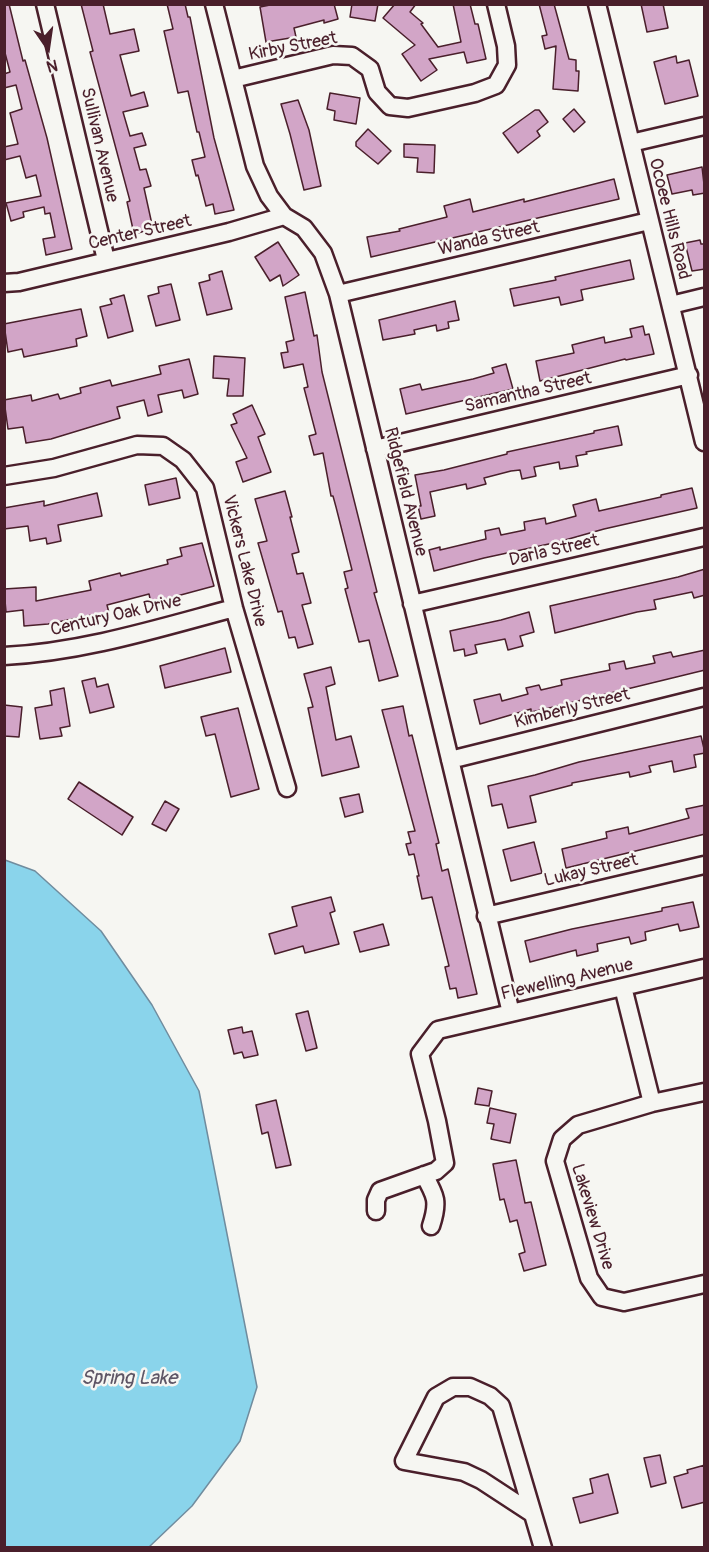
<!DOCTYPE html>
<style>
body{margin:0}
#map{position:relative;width:709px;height:1552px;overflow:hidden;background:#f6f6f2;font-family:Pangolin,sans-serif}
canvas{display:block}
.frame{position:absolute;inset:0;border:6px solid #4a1f2b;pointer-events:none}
.north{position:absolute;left:18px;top:18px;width:60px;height:60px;-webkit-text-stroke:4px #f6f6f2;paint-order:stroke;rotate:167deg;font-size:16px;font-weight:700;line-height:24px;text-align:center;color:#4a1f2b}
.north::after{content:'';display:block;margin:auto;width:21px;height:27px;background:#4a1f2b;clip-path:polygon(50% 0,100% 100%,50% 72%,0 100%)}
</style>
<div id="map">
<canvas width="709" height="1552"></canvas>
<div class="frame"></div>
<div class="north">N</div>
</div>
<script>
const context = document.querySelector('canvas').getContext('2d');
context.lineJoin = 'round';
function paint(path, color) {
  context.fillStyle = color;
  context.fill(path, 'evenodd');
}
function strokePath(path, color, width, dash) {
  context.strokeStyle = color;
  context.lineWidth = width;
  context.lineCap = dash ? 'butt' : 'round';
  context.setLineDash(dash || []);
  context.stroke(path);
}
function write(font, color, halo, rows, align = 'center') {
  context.font = font + ' Pangolin,sans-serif';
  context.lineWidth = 5;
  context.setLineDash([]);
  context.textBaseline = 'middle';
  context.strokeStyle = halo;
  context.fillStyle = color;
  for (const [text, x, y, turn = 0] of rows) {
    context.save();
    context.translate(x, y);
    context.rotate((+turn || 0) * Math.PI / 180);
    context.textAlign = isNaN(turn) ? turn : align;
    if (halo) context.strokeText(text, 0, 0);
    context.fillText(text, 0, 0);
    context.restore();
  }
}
const water = new Path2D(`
 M5,860L35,871L101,931L152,1005L199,1091L257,1387L240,1441L192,1506L149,1547H5Z`);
paint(water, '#8ad4eb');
strokePath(water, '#708c9e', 1.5);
const building = new Path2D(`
 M4,4H9L23,61L25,60L47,138L72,249L46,255L43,239L55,237L50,213L45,214L44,207L23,212L24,217L11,221L6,203L41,196L36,175L26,178L20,156L4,160V147L18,144L10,113L22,109L16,85L4,88V74L10,72L4,49Z
 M81,4H103L110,34L134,29L139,51L120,55L131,96L144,92L148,106L123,112L130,136L142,133L146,145L134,148L140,170L146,169L151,186L144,188L153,229L134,234L127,202L130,201L90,52L93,51Z
 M167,4H185L188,17H190L214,138L234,210L215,214L213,204L206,206L198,175L196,176L192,160L205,157L199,132H197L188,91L178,93L164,31L173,29Z
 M275,4H334L338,19L324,23V20L294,28L296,37L266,42L260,7Z
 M352,4H378L375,21L350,17Z
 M395,4H416L410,12L423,23L421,24L438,47L461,42L453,4H470L475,24H478L486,59L467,63L464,52L429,59L437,70L421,81L402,54L415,45L383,18Z
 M539,4H554L569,59L576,60V71H579L578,91L553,89L556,46L545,49L542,36L547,35Z
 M641,4H663L668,28L647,32Z
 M676,56L677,63L689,60L698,96L665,104L654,62Z
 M330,93L360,98L356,124L334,120L335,111L327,109Z
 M298,100L309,130L321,186L304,190L290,134L281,104Z
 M574,109L585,122L574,132L563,119Z
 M535,110H539L548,122L537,131L540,136L518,153L503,133Z
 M368,129L391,151L378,164L356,146V142Z
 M404,144L435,145L434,173L417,172L418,158L404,157Z
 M702,167L705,193L693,195L692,190L672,194L667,175Z
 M614,179L619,199L371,257L367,237L400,231L399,229L447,217L444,206L470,199L473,212L524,199V202Z
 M700,240L701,244H705V269L692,271L685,243Z
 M278,242L299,275L283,286L280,275L270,281L255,257Z
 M630,260L634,279L581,290L583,300L561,305L559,297L514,306L510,289L556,280L555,277Z
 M222,271L232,309L207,315L199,283L210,280L209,275Z
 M171,284L180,320L156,326L148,296L159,293L158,287Z
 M305,292L314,336L317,335L322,372L377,592L374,593L398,676L379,681L369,640L359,642L345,589L348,588L344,572L352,570L336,507L333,496H331L323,453L314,455L309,436L316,434L304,388L308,387L303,364L284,368L281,353L288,352L286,342L294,340L285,297Z
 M124,295L133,331L108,338L100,307L112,304L110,299Z
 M455,301L459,320L448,322L449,328L437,331L436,325L414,330L415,334L383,340L379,320Z
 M81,309L87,336L76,339L77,346L24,357L22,349L8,352L4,324Z
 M643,326L645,335L649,334L654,354L626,360L625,359L540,381L536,361L574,353L572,345L604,337L605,343L632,337L630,329Z
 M214,356L245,358L243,396H227L229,379L213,378Z
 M189,359L198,394L184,398L182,390L158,395L162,412L148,416L144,400L117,407L120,418L51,439L26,443L23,427L8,429L4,400L31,395L32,401L58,394L60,399L81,393L80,388L110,380L112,386L161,374L159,366Z
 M506,364L513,389L406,414L400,389L420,384L422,390L473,379L494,373L492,368Z
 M252,405L265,434L258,437L271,472L243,482L236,462L247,458L231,425L237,423L233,414Z
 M618,426L622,445L586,452L587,454L576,456L578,466L560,469L559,462L534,467L536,476L522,479L520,470L511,471L484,478L486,484L467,489L466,484L430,492L435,516L421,519L418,506H421L415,475L444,470L507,454V452L594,433V431Z
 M176,478L180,498L149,505L145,485Z
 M692,488L697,508L604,529L558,542L484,558L434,571L429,550L440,547V550L486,539L485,531L499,528L501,535L525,530L524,522L545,518L546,524L576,516L573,505L596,499L599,511L661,497V495Z
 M285,491L292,517H290L299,552L292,554L297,574L303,573L311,603L302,605L313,644L298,648L295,637L289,638L282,611L278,612L258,543L267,541L255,499Z
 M97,493L102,516L58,525L61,541L47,544L46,538L30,541L28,526L4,529V508L44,501V506Z
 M202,543L214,586L151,603L149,594L107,605L109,613L98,616L97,614L48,624L24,626L23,610L6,612L4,589L36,587V601L91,590L89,581L120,573L121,576L168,564L167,560L182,556L180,548Z
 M705,569V595L694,598L692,592L654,600L656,609L637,612L555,633L550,606L678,577Z
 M529,612L534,632L520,636L523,646L508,650L505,639L475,645L477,653L465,656L464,649L454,651L450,631L501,620Z
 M225,648L231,672L165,688L160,666Z
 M705,650V670L541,710L531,712V709L480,724L474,700L500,694L502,701L528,694L526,688L539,685L541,690L562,685L561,680L610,670L609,664L624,661L626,669L655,663L653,656L671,652L673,657Z
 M331,667L335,684L326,687L336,740L351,736L359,767L322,776L308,708L313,707L304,674Z
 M95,678L97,687L108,684L114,707L90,713L82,681Z
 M64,688L70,726L60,728L62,736L40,739L35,708L52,705L50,691Z
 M4,705L22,707L19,737L4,736Z
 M403,706L409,736L412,735L439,843L436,844L442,871L448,869L477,994L458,998L456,988L450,989L445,967L449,966L432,897L422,899L417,876H419L414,854L409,855L406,844L411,843L408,832L415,831L382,710Z
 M238,708L259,789L231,797L215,734L206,736L201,717Z
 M701,736L705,753L694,755L696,767L674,772L672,761L649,766L651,772L630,777L629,772L572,783V785L530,796L536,822L508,828L502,804L492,806L488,786L535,775L579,762Z
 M79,782L133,817L122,835L68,799Z
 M359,794L363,812L345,817L340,798Z
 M165,801L179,809L166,831L152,824Z
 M705,805V834L566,868L562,849L607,838L606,832L628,827L629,834L689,818L686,809Z
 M534,842L542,873L511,881L503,850Z
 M331,897L335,911L330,913L339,944L305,953L303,946L275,954L269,934L297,926L292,907Z
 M693,902L699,927L680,931L678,924L645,932L646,940L631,944L629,937L597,944L598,951L577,956L576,950L530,962L525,941L572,929L662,911V908Z
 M383,924L389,945L360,952L354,932Z
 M308,1011L317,1048L306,1051L296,1014Z
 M242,1027L243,1033L252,1031L258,1055L244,1058L242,1052L234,1054L228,1030Z
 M478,1088L492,1091L489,1106L475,1104Z
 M276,1100L291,1165L276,1168L268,1132L262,1134L256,1105Z
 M490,1108L516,1114L510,1143L491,1139L494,1124L487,1123Z
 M516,1160L525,1203L531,1202L546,1265L524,1271L519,1254L525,1252L517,1220L510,1222L504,1199L500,1200L493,1164Z
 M660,1455L666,1483L651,1487L644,1458Z
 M705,1465V1502L682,1508L674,1477L688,1473L687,1470Z
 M608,1474L618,1513L580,1523L573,1498L593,1493L590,1479Z`);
paint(building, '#d2a5c7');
strokePath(building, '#4a1f2b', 1.5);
const minor = new Path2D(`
 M45,4L106,260
 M214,4L255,166L269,196L284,216L304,228L323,253L338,294L511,1013
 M597,4L704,442
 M233,79L333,55L352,56L370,69L377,92L390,106L408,108L475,93L496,85L507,65L506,46L496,4
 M631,143L704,126
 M4,283L19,282L229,232L284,216
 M338,294L649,221
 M671,305L704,297
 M375,449L689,375
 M4,476L54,468L137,445L163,446L183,460L205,488L234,608L287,788
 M412,604L704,537
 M4,656C83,652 159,628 234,608
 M450,760L704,697
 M486,916L704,865
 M623,987L652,1103
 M704,1092L652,1103L578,1125L562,1139L555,1161L589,1278L602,1297L624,1302L704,1284
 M424,1175C436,1196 439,1202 431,1226
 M376,1211V1200L380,1191L436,1171L445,1163L437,1121L420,1054L438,1030L704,968
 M533,1514L481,1480L464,1472L404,1461L436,1397L453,1387H470L490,1396L501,1406L543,1548`);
strokePath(minor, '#4a1f2b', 21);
strokePath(minor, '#f6f6f2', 16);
write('18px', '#4a1f2b', '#f6f6f2', [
 ["Kirby Street",293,47,-11],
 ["Sullivan Avenue",99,145,77],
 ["Ocoee Hills Road",669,219,76],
 ["Center Street",140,233,-13],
 ["Wanda Street",489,239,-13],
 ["Samantha Street",528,393,-13],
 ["Ridgefield Avenue",405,492,76],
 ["Darla Street",554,551,-13],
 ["Vickers Lake Drive",244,561,76],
 ["Century Oak Drive",116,616,-13],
 ["Kimberly Street",572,709,-14],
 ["Lukay Street",591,871,-13],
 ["Flewelling Avenue",567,980,-13],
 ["Lakeview Drive",592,1217,73]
]);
write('italic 20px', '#5d5565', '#f6f6f2', [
 ["Spring Lake",129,1379]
]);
</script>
